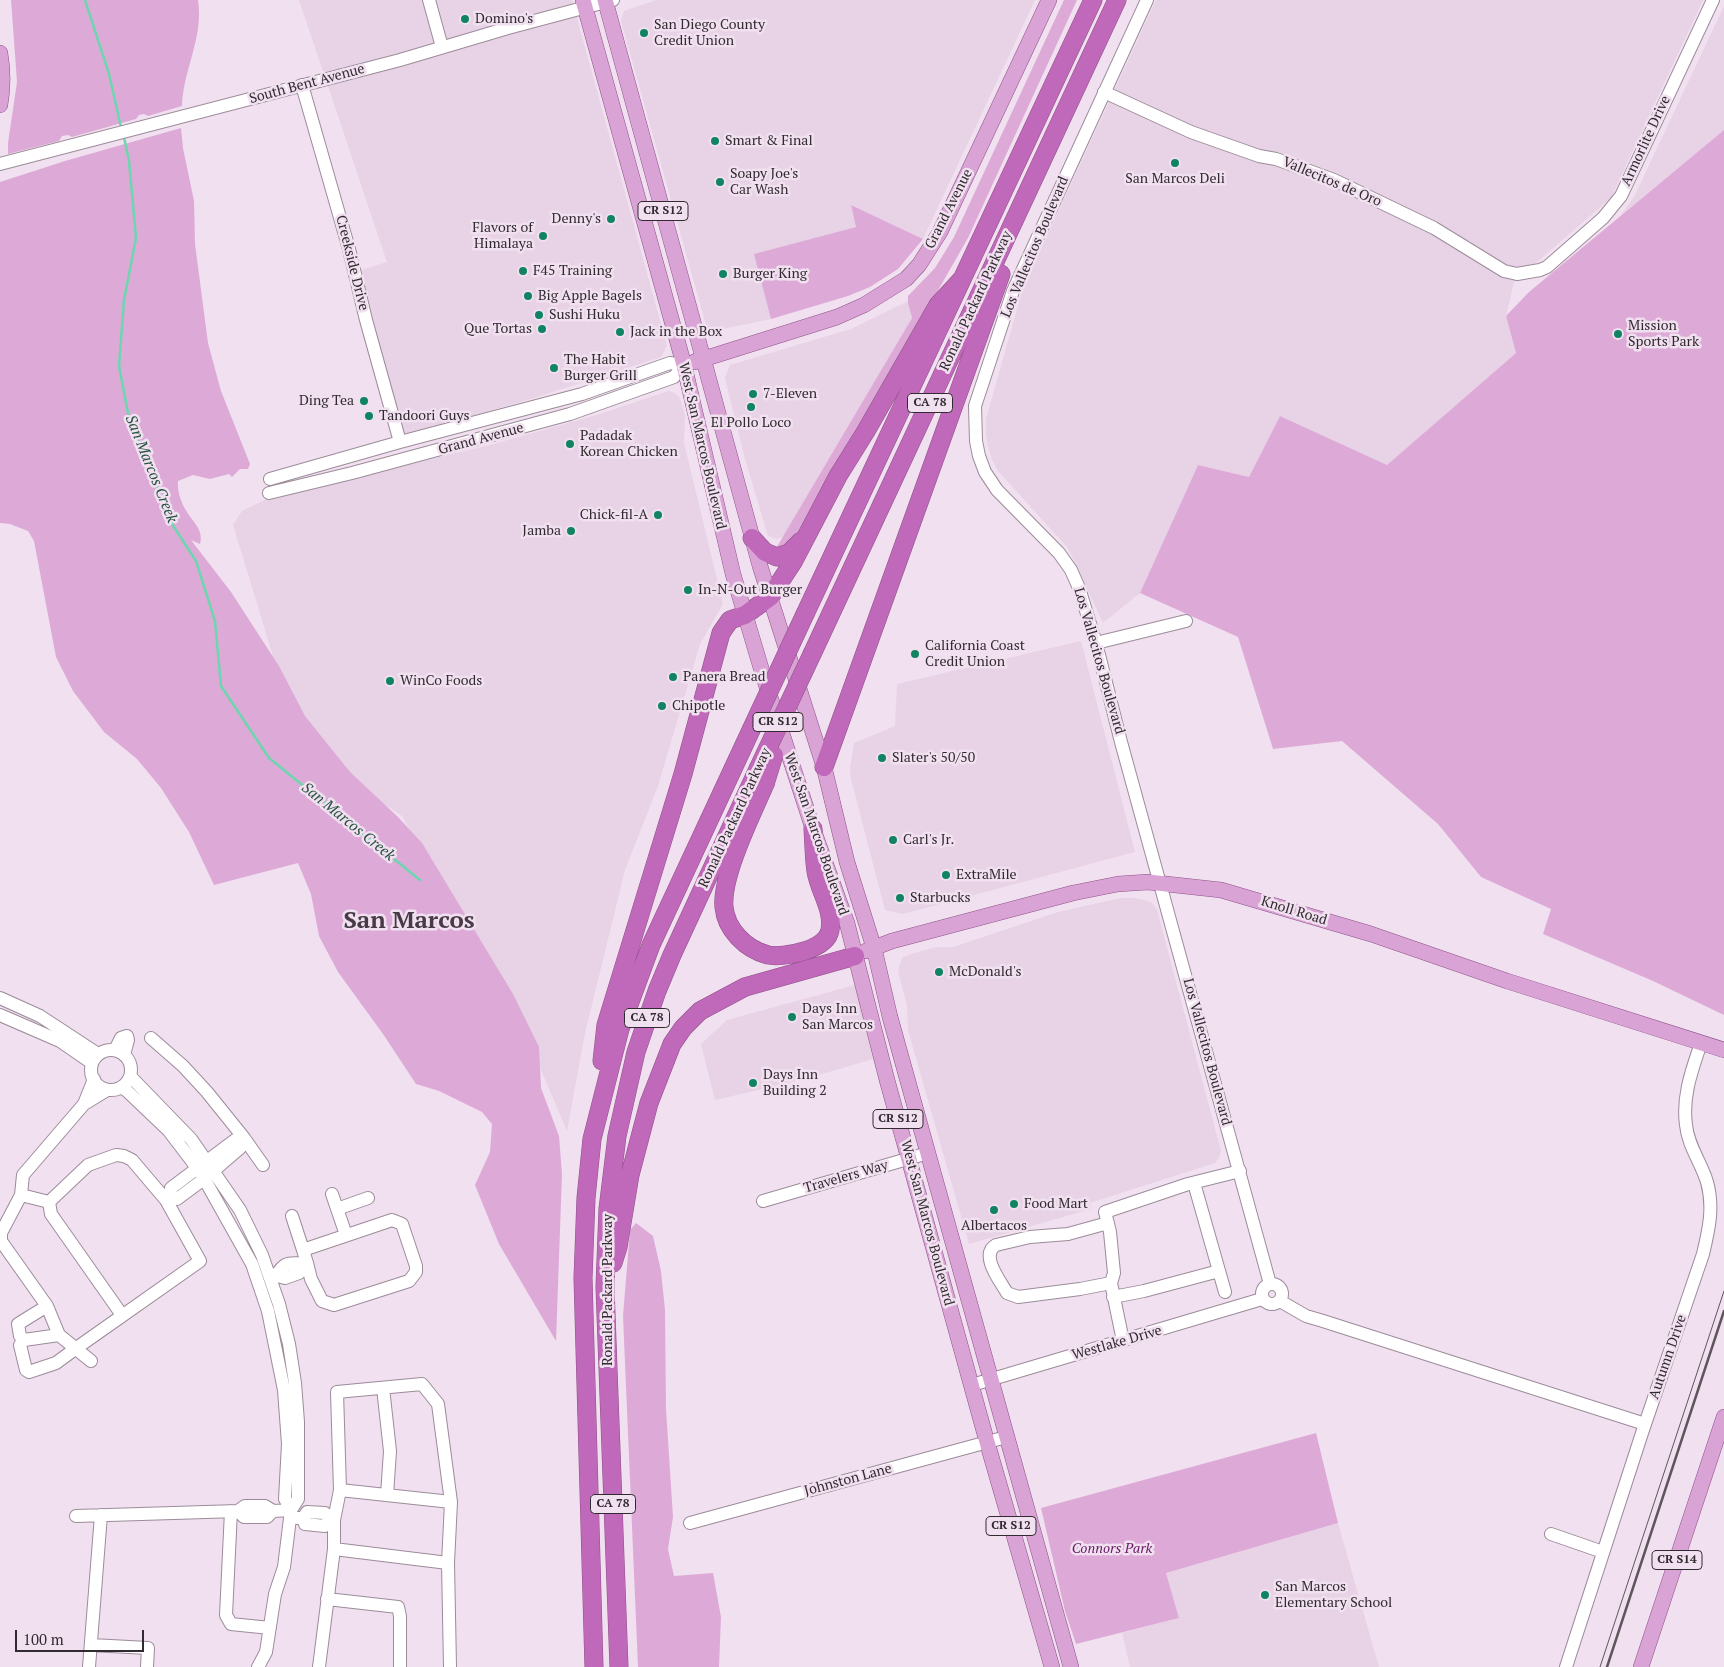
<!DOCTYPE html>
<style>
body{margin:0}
#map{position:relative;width:1724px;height:1667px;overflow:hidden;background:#f1e0ef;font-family:"PT Serif",serif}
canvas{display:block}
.scale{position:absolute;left:15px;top:1630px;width:129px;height:22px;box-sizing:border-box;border:2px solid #312a30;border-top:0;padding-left:6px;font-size:15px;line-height:18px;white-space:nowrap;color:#312a30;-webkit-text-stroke:4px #f1e0ef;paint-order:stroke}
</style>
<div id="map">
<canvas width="1724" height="1667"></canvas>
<div class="scale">100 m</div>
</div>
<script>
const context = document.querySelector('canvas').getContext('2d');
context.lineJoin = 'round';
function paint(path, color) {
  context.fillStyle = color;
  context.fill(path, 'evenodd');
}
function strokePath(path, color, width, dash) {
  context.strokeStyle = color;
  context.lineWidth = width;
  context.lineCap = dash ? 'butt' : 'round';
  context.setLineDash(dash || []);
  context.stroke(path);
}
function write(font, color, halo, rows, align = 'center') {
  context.font = font + ' "PT Serif",serif';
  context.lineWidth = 5;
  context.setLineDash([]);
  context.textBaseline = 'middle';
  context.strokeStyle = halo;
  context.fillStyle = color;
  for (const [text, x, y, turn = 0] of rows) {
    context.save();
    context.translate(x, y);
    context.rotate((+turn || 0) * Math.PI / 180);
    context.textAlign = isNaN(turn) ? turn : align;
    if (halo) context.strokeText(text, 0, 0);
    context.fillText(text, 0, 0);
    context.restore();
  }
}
paint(new Path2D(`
 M299,0H572L667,346L661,357L537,397L404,436L358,271L387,262Z
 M657,0H1035L923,239L851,205L856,227L755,254L771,319L708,332L621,21L624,11Z
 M1156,0H1703L1611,198L1514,282L1506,316L1516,353L1387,465L1280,416L1249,477L1198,465L1140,593L1103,623L1068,548L998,471L992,460L988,446L986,435V419L1023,288Z
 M1724,6V130L1620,216L1634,197Z
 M908,301L912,318L784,536L777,539L768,536L745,459L725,378L730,365L851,329Z
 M668,391L675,393L680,398L685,415L684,443L723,604L700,644L658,786L625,870L585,1033L567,1131L529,1042L446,897L402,816L362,789L291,715L233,525L242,511L271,497L490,445L600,414Z
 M1081,641L1135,852L903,914L885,910L851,779L850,768L854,743L895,726L897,684Z
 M1121,898H1135L1144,900L1152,903L1157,910L1221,1151L1219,1158L1215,1163L1090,1203L1091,1209L969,1244L908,1030L907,1006L898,971L900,963L903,957L914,953L937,947H953L1058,912Z
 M855,985L873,1059L802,1080L715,1100L701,1044L727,1020Z
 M1338,1523L1379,1667H1130L1122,1633L1179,1618L1166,1573Z`), '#e8d2e5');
paint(new Path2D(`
 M11,0H198C204,37 183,70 182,106L148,116L144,114L139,115L136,119L72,137L68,135L62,136L59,141L8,154V143L17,82Z
 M1064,0H1077L968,238L798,535L788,548L775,550L912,318L908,303V296L935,268L954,237Z
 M181,128L183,148L194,201L195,244L208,343L221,391L250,464L248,469H240L232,477L229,474L210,479L193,475L178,481C177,491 181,503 187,512C193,522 204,530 200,544L191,540L231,592L279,666L305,716L350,772L397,816L422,843L513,994L539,1047L541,1088L559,1136L562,1174L556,1341L499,1244L475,1185L490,1152L492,1124L482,1112L439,1091L416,1084L383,1034L338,972L319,936L311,894L298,863L214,885L189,832L161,788L137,759L104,732L73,691L56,657L34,541L28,531L10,524L0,523V182L65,161Z
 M1724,130V1015L1653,981L1543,934L1551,909L1481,877L1438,824L1342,741L1273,749L1238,637L1140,593L1198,465L1249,477L1280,416L1387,465L1516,353L1506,316L1529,292Z
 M851,205L923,239L898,269L870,287L848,296L771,319L754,254L856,227Z
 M636,1223L653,1236L661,1271L665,1310L666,1409L673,1517L668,1549L674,1576L713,1573L721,1617L719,1667H638L623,1316L630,1230Z
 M1316,1433L1338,1523L1166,1573L1179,1618L1076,1644L1065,1611L1041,1508Z`), '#ddaad8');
strokePath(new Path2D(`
 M85,0L109,74L121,127
 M124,137L129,161L136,238L124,300L119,366L128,413L143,454L172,524L196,561L215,621L221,686L269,758L420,880`), '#6dd6af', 2.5);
const minor = new Path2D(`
 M429,0L442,47
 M1147,0L1013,291L975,406L976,441L979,456L985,472L997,490L1059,553L1071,570L1079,588L1096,643L1121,742L1270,1284
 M302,85L349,249L366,320L400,442
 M1104,92L1191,132L1259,156L1276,159L1334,180L1434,228L1504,271L1517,274L1540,270L1547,267L1603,218L1621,196L1713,0
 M0,164L400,60L508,28L613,0
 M269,493L352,473L570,414L674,377L684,365L670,363L582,394L400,442L270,479
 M1096,643L1186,621
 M0,998L40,1016L98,1054
 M0,1015L60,1041L92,1063
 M151,1038L183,1066L207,1092L244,1138
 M115,1050L121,1038L127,1036L128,1040L124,1055
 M91 1070a20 20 0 1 1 40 0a20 20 0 1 1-40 0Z
 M130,1076L191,1139L240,1210L262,1255L279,1304L289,1344L295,1383L298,1422V1499L291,1510L284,1567L275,1594L266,1652L258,1667
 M94,1079L84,1104L107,1090
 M121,1087L127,1091L169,1131L201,1173L252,1264L268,1311L284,1390L288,1444L285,1499L291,1510
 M1194,1183L1225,1292
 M332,1194L346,1235
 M21,1195L49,1202
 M170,1197L177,1199L204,1179L240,1148L241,1141
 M763,1201L928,1153
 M337,1209L368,1198
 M292,1216L303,1250
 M1108,1223L1068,1234L1030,1237L996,1245C979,1255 1001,1282 1007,1293L1018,1297L1080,1289L1111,1283
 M276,1276C286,1258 292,1265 307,1263L311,1279L322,1301L334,1305L409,1281L416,1272V1266L402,1224L392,1220L303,1250L307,1263
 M271,1278L276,1276L285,1278L299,1273L304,1264
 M1262 1294a10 10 0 1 1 20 0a10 10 0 1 1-20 0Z
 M1113,1297L1144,1291L1219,1271
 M1280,1301L1306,1316L1323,1321L1645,1424
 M47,1306L59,1335
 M122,1315L51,1214L49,1202L88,1165L116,1155L124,1156L132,1160L166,1200
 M24,1340L20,1336L18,1324L47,1306L1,1241V1233L21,1195L23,1175L84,1104
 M1123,1341L1111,1283L1114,1273L1110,1232L1105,1212L1188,1184L1240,1171
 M91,1361L59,1335L24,1340L20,1345L26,1370L29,1372L56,1363L75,1349L200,1261L166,1200L170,1197L171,1188L235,1140L241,1141L244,1138L263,1165
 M972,1385L1262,1299
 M383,1388L390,1451L387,1495
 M340,1490L337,1392L422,1384L438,1404L451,1502
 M231,1511L226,1615L231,1624L270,1628
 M238,1511L244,1517H267L273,1511
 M76,1516L238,1511L245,1506H265L273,1511L291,1510
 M297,1518H303L305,1524L325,1526L330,1520
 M303,1518L307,1512L325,1513L330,1520H334V1549L319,1667
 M334,1520L340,1490L451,1502L448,1563
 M690,1523L1006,1437
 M1551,1534L1603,1552
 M334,1549L448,1563L450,1667
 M327,1599L398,1607L400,1616V1667
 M91,1645L148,1648L147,1667
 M89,1667L101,1515
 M1566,1667L1642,1433L1703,1254C1709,1229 1714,1207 1707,1182C1701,1162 1688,1146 1686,1125C1682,1096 1692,1070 1701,1043`);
const major = new Path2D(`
 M583,0L684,365L733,574L764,678L813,829L847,923L887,1080L987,1442L1052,1667
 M605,0L760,566L824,767L847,862L874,948L890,1017L1071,1667
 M0,53C3,70 3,88 0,105
 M694,362L837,317L864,305L906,279L919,265L940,232L1049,0
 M866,951L892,941L1073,893L1118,884L1148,882L1221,890L1371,934L1507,981L1724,1050
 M1641,1667L1724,1417`);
const highway = new Path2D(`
 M752,538L765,552L777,557L789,553L801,541
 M806,612L1093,0
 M813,652L1117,0
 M824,767L1001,274
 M765,784C752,814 721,876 724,907C726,929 745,949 768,955C784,958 827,950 830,930C834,910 819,891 816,871C814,858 814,843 813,829
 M602,1061L606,1025L683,774L721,633L730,620L745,615L770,597L793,562L838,476L866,431L938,305L962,279
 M613,1263L618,1247L630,1175L649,1103L672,1044L683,1028L700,1011L745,987L855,956
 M594,1667L583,1278L586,1198L592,1139L620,1029L651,945L751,730
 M619,1667L605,1287L608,1209L617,1136L636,1052L657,991L672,955L758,769`);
strokePath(minor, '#9c8c9a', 14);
strokePath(major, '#8e5289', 16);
strokePath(highway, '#8e5289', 19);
strokePath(minor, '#fff', 12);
strokePath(major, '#d9a4d5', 15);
strokePath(highway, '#c068b9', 18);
strokePath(new Path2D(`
 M1600,1667L1724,1291`), '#5e555d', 1);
strokePath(new Path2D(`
 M1607,1667L1724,1311`), '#5e555d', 2.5);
const highwayBridge = new Path2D(`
 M751,730L806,612
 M758,769L813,652
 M765,784L774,755`);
strokePath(highwayBridge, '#8e5289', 19, []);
strokePath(highwayBridge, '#c068b9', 18);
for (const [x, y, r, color] of [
 [465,19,5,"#0f8362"],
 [644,33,5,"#0f8362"],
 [715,141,5,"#0f8362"],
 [1175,163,5,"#0f8362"],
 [720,182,5,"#0f8362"],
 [611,219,5,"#0f8362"],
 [543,236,5,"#0f8362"],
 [523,271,5,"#0f8362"],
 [723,274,5,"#0f8362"],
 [528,296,5,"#0f8362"],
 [539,315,5,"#0f8362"],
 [542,329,5,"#0f8362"],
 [620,332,5,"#0f8362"],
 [1618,334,5,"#0f8362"],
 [554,368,5,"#0f8362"],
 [753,394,5,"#0f8362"],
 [364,401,5,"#0f8362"],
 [751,407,5,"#0f8362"],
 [369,416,5,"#0f8362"],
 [570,444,5,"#0f8362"],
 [658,515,5,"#0f8362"],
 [571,531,5,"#0f8362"],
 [688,590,5,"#0f8362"],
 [915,654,5,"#0f8362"],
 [673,677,5,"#0f8362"],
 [390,681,5,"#0f8362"],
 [662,706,5,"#0f8362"],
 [882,758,5,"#0f8362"],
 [893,840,5,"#0f8362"],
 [946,875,5,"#0f8362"],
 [900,898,5,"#0f8362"],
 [939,972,5,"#0f8362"],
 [792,1017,5,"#0f8362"],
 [753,1083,5,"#0f8362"],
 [1014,1204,5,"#0f8362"],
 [994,1210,5,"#0f8362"],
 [1265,1595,5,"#0f8362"]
]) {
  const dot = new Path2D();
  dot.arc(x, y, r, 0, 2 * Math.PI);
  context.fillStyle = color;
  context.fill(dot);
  strokePath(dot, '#f1e0ef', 2);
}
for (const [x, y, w] of [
 [663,211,50],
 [930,403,45],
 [778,722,50],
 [647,1018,45],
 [898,1119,50],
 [613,1504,45],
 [1011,1526,50],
 [1677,1560,50]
]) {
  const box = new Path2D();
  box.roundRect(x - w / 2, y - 9.5, w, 19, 4);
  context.fillStyle = '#f1e0ef';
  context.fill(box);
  strokePath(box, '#312a30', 1);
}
write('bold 12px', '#312a30', null, [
 ["CR S12",663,211],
 ["CA 78",930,403],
 ["CR S12",778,722],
 ["CA 78",647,1018],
 ["CR S12",898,1119],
 ["CA 78",613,1504],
 ["CR S12",1011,1526],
 ["CR S14",1677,1560]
]);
write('14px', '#312a30', '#f1e0ef', [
 ["Domino's",475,19],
 ["San Diego County",654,25],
 ["Credit Union",654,41],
 ["Smart & Final",725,141],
 ["Soapy Joe's",730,174],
 ["Car Wash",730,190],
 ["San Marcos Deli",1175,179,"center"],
 ["Denny's",601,219,"right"],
 ["Flavors of",533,228,"right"],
 ["Himalaya",533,244,"right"],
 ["F45 Training",533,271],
 ["Burger King",733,274],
 ["Big Apple Bagels",538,296],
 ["Sushi Huku",549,315],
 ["Mission",1628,326],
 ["Sports Park",1628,342],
 ["Que Tortas",532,329,"right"],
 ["Jack in the Box",630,332],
 ["The Habit",564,360],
 ["Burger Grill",564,376],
 ["7-Eleven",763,394],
 ["Ding Tea",354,401,"right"],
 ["Tandoori Guys",379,416],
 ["El Pollo Loco",751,423,"center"],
 ["Padadak",580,436],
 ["Korean Chicken",580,452],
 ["Chick-fil-A",648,515,"right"],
 ["Jamba",561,531,"right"],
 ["In-N-Out Burger",698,590],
 ["California Coast",925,646],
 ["Credit Union",925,662],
 ["Panera Bread",683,677],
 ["WinCo Foods",400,681],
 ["Chipotle",672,706],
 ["Slater's 50/50",892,758],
 ["Carl's Jr.",903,840],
 ["ExtraMile",956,875],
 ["Starbucks",910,898],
 ["McDonald's",949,972],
 ["Days Inn",802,1009],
 ["San Marcos",802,1025],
 ["Days Inn",763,1075],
 ["Building 2",763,1091],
 ["Food Mart",1024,1204],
 ["Albertacos",994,1226,"center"],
 ["San Marcos",1275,1587],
 ["Elementary School",1275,1603]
], 'left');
write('14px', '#312a30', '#f1e0ef', [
 ["South Bent Avenue",307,84,-15],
 ["Armorlite Drive",1646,141,-65],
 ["Vallecitos de Oro",1332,182,23],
 ["Grand Avenue",949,209,-63],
 ["Los Vallecitos Boulevard",1035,247,-67],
 ["Creekside Drive",352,263,76],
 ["Ronald Packard Parkway",976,301,-65],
 ["Grand Avenue",481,439,-15],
 ["West San Marcos Boulevard",702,446,77],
 ["Los Vallecitos Boulevard",1099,661,74],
 ["Ronald Packard Parkway",735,818,-65],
 ["West San Marcos Boulevard",816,834,71],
 ["Knoll Road",1294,911,17],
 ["Los Vallecitos Boulevard",1207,1052,75],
 ["Travelers Way",846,1177,-16],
 ["West San Marcos Boulevard",927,1223,75],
 ["Ronald Packard Parkway",608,1290,-90],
 ["Westlake Drive",1117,1343,-16],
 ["Autumn Drive",1668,1357,-71],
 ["Johnston Lane",848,1480,-15]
]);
write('italic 14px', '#671763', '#f1e0ef', [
 ["Connors Park",1112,1549]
]);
write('italic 15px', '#255241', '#f1e0ef', [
 ["San Marcos Creek",151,469,68],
 ["San Marcos Creek",348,822,39]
]);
write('bold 24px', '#483a46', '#f1e0ef', [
 ["San Marcos",409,921]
]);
</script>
